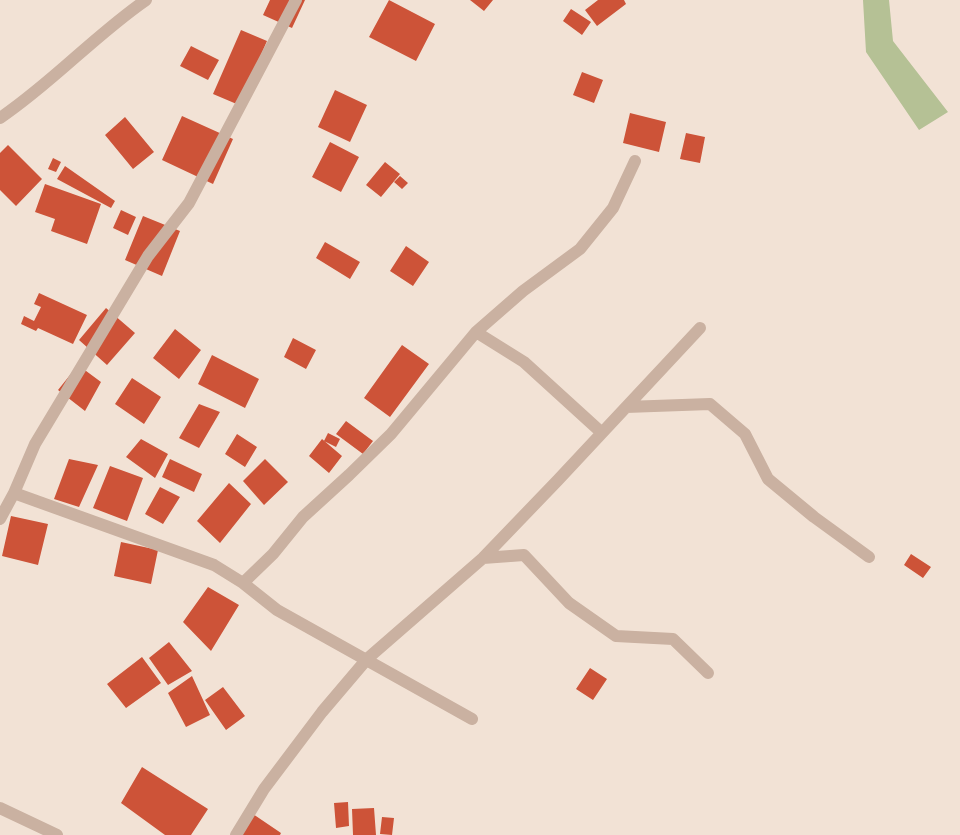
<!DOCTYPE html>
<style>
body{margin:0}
canvas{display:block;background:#f2e2d5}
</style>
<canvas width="960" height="835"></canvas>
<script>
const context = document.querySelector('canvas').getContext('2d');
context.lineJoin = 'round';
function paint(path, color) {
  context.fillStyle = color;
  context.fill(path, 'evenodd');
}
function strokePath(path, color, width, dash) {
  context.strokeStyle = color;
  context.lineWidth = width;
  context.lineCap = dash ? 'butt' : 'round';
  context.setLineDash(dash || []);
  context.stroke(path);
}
paint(new Path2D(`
 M863,0H889L893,41L948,112L919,130L866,52Z`), '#b5c195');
paint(new Path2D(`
 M270,0H305L292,28L263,15Z
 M389,0L435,24L416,61L369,37Z
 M470,0H493L484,11Z
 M598,0H624L626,4L597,26L585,10Z
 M571,9L591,22L582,35L563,21Z
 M241,30L267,41L239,105L213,94Z
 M191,46L219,60L208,80L180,66Z
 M582,72L603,80L594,103L573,95Z
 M335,90L367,105L350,142L318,127Z
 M630,113L666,122L659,152L623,143Z
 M182,116L233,139L213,184L162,160Z
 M125,117L154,152L133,169L105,135Z
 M686,133L705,137L700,163L680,159Z
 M330,142L359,157L341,192L312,177Z
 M8,145L42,179L16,206L0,190V153Z
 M53,158L61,162L56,172L48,169Z
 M385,162L400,174L381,197L366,185Z
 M65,166L115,201L111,208L57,179Z
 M400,176L408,183L402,189L394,182Z
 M45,184L101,204L87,244L51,231L55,219L35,212Z
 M121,210L136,217L128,235L113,228Z
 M143,216L180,231L162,276L125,260Z
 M325,242L360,262L350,279L316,258Z
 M406,246L429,262L413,286L390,271Z
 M39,293L87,315L73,344L38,328L36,331L21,324L24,316L34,321L41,307L34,304Z
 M106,308L135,333L107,365L79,340Z
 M175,329L201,350L179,379L153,358Z
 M293,338L316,350L306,369L284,357Z
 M402,345L429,364L390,417L364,398Z
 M212,355L259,379L245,408L198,384Z
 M78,365L101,382L85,411L58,390Z
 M132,378L161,397L144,424L115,404Z
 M199,404L220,412L199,448L179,438Z
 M346,421L373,441L363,454L336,434Z
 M328,433L340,439L336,447L324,441Z
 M237,434L257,447L245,467L225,454Z
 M141,439L168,454L155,478L126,457Z
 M322,439L342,456L329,473L309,456Z
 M69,459L98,465L79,507L54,499Z
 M170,459L202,474L194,492L162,477Z
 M265,459L288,482L264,505L243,481Z
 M110,466L143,478L127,521L93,508Z
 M229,483L251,504L220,543L197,521Z
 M160,487L180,497L163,524L145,514Z
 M11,516L48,524L38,565L2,556Z
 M121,542L158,550L151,584L114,576Z
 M911,554L931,567L923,578L904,565Z
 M208,587L239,605L211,651L183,622Z
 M169,642L192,671L168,685L149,658Z
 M142,657L161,683L126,708L107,684Z
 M590,668L607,679L593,700L576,689Z
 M192,676L210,715L186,727L168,693Z
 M223,687L245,716L226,730L205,700Z
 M142,767L208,809L191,835H165L121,803Z
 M348,802L349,826L336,828L334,803Z
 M374,808L376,835H353L352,809Z
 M250,812L281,833L280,835H236Z
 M382,817L394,818L392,835L380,834Z`), '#cd5338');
strokePath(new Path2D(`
 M0,118C52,83 94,36 146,0
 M476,332L524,362L602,433
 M626,407L710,404L745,434L768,479L814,517L869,557
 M14,493L214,565L243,583L277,610L472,719
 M0,519L14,493L35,444L148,256L189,203L296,0
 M483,558L524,555L569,603L616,636L673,639L708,673
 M243,583L273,554L303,517L349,475L391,434L476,332L523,291L580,249L613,208L635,161
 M0,808L57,835
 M236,835L264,789L322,712L367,659L483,558L558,480L700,328`), '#cab1a1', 12);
</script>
